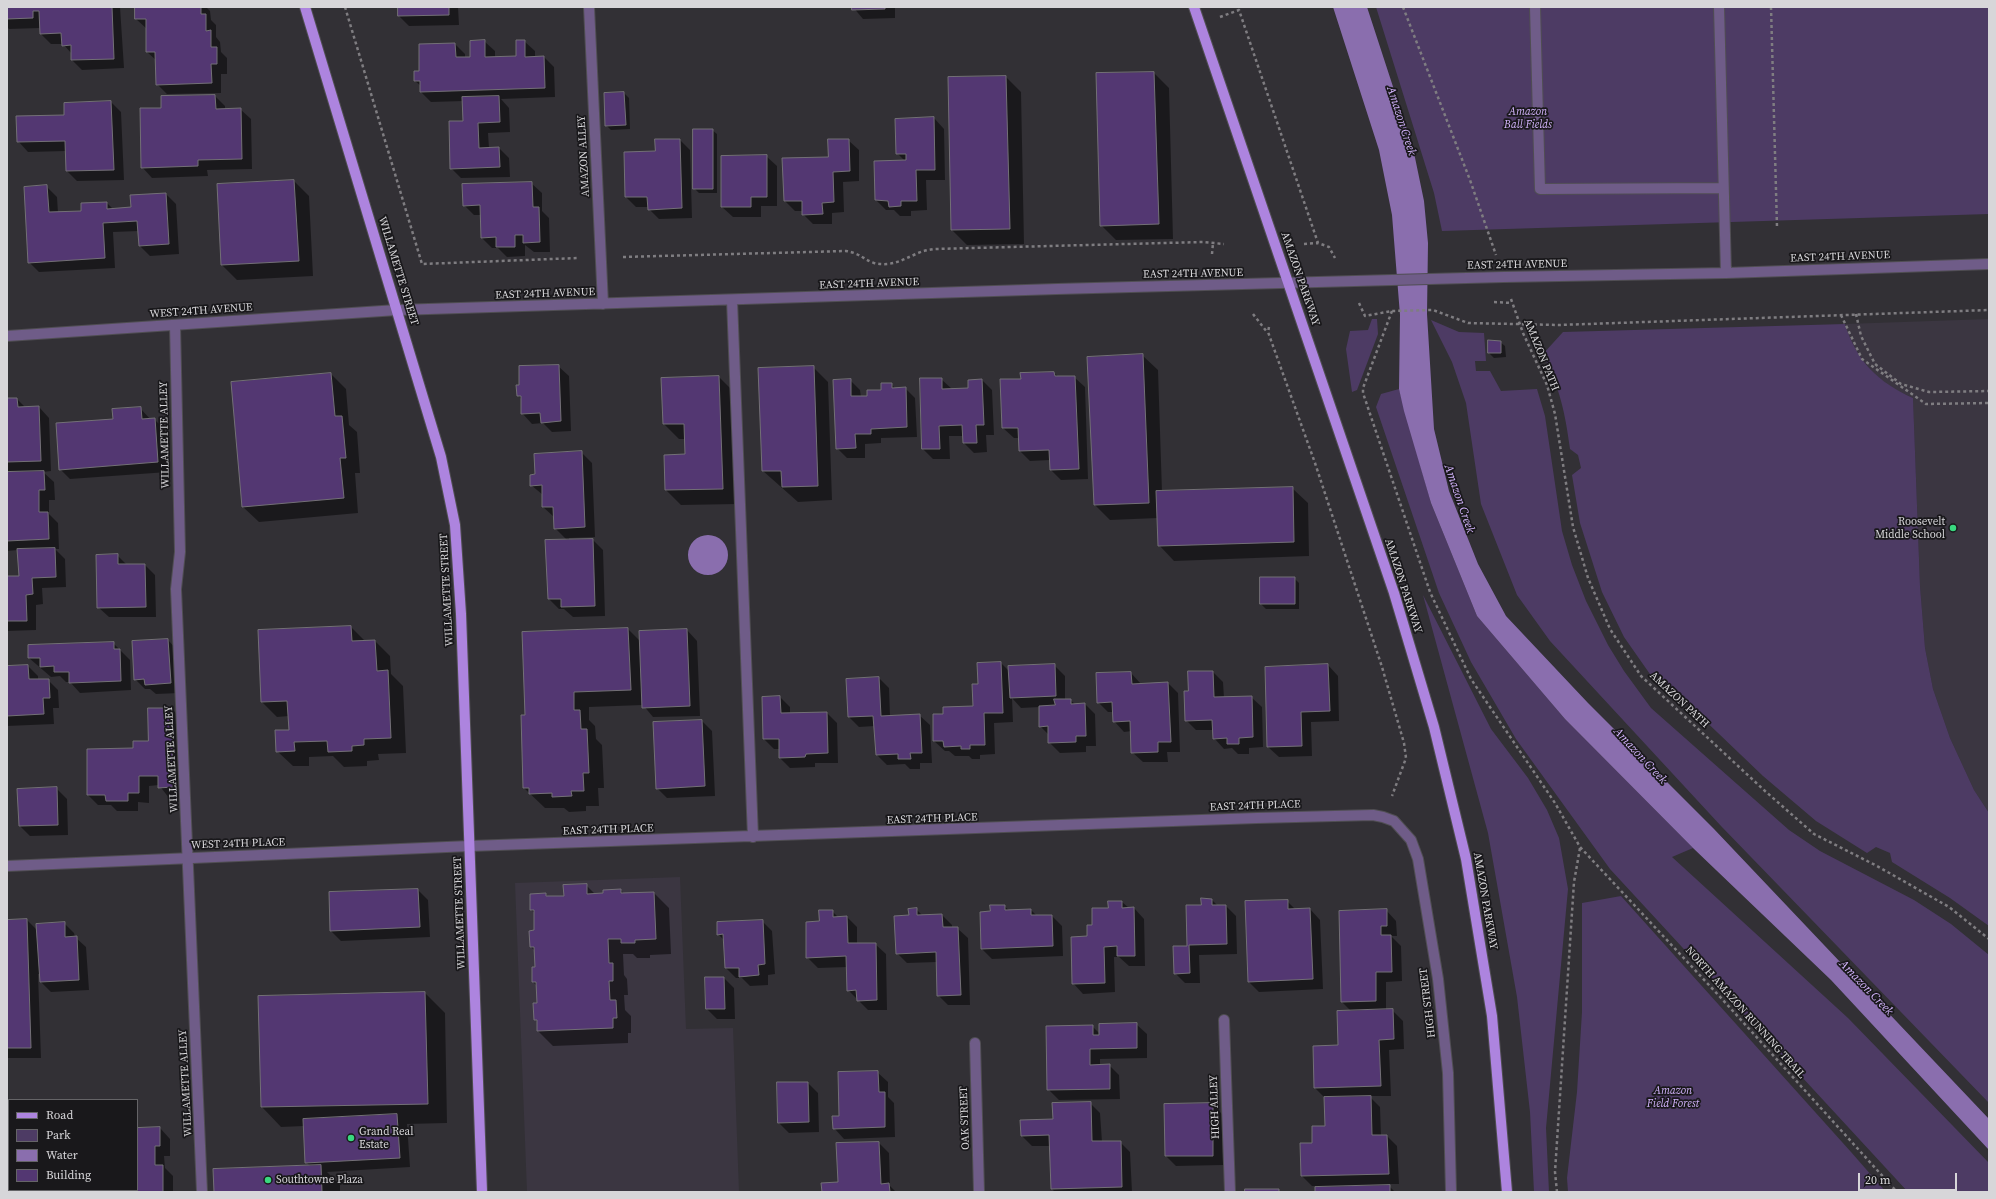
<!DOCTYPE html>
<style>
body{margin:0}
#map{position:relative;width:1996px;height:1199px;overflow:hidden;background:#323035;font-family:"Source Serif 4",serif}
canvas{display:block}
.frame{position:absolute;inset:0;border:8px solid #d7d6d9;pointer-events:none}
.legend{position:absolute;left:8px;top:1099px;width:130px;height:92px;box-sizing:border-box;background:#19181b;border:1px solid #656467;margin:0;padding:5px 7px;list-style:none;font-size:12px;color:#d7d6d9}
.legend li{display:flex;align-items:center;gap:8px;height:20px}
.legend b{width:20px;border:1px solid #656467}
.scale{position:absolute;left:1858px;top:1173px;width:99px;height:18px;box-sizing:border-box;border:2px solid #d7d6d9;border-top:0;padding-left:5px;font-size:12px;line-height:14px;white-space:nowrap;color:#d7d6d9;-webkit-text-stroke:3px #19181b;paint-order:stroke}
</style>
<div id="map">
<canvas width="1996" height="1199"></canvas>
<div class="frame"></div>
<ul class="legend">
<li><b style="height:5px;background:#ad84df"></b>Road</li>
<li><b style="height:11px;background:#4d3b64"></b>Park</li>
<li><b style="height:11px;background:#8a6eae"></b>Water</li>
<li><b style="height:11px;background:#533772"></b>Building</li>
</ul>
<div class="scale">20 m</div>
</div>
<script>
const context = document.querySelector('canvas').getContext('2d');
context.lineJoin = 'round';
function paint(path, color) {
  context.fillStyle = color;
  context.fill(path, 'evenodd');
}
function strokePath(path, color, width, dash) {
  context.strokeStyle = color;
  context.lineWidth = width;
  context.lineCap = dash ? 'butt' : 'round';
  context.setLineDash(dash || []);
  context.stroke(path);
}
function write(font, color, halo, rows, align = 'center') {
  context.font = font + ' "Source Serif 4",serif';
  context.lineWidth = 3.5;
  context.setLineDash([]);
  context.textBaseline = 'middle';
  context.strokeStyle = halo;
  context.fillStyle = color;
  for (const [text, x, y, turn = 0] of rows) {
    context.save();
    context.translate(x, y);
    context.rotate((+turn || 0) * Math.PI / 180);
    context.textAlign = isNaN(turn) ? turn : align;
    if (halo) context.strokeText(text, 0, 0);
    context.fillText(text, 0, 0);
    context.restore();
  }
}
paint(new Path2D(`
 M1989,319V813L1974,790L1950,738L1933,689L1925,648L1920,586L1913,398L1892,388L1875,375L1862,359L1850,339L1845,324Z
 M680,877L686,1029L733,1028L739,1192H527L515,883Z`), '#3b3641');
paint(new Path2D(`
 M1376,7H1989V214L1442,231L1434,193Z
 M1372,319H1377L1378,334L1357,390L1352,392L1346,349L1350,331L1368,330Z
 M1431,320L1459,332L1484,333L1486,361H1475L1476,371H1490L1501,391L1537,389L1545,416L1562,531L1572,565L1586,601L1608,645L1624,671L1651,708L1789,830L1820,851L1914,900L1951,924L1989,955V1103L1721,826L1550,641L1517,595L1481,504L1466,403L1452,362Z
 M1845,324C1857,362 1878,382 1913,398L1920,586L1925,648L1933,689L1950,738L1974,790L1989,813V926L1950,898L1892,862L1890,853L1876,847L1867,853L1816,821L1763,776L1672,689L1652,677L1624,637L1602,592L1580,523L1572,475L1581,468L1578,455L1570,449C1565,411 1560,390 1543,354L1563,332Z
 M1399,389L1431,503L1477,616L1565,719L1693,848L1672,857L1848,1018L1989,1163V1192H1908L1610,869L1516,739L1471,662L1439,593L1376,407L1381,394Z
 M1423,595L1491,729L1528,778L1547,810L1559,838L1568,889L1546,1128L1549,1192H1534L1530,1112L1517,997L1488,833Z
 M1621,896L1851,1152L1886,1192H1568L1567,1178L1577,1092L1582,1012V903Z`), '#4d3b64');
paint(new Path2D(`
 M1333,7H1367L1413,148L1424,201L1428,243L1427,314L1434,429L1449,491L1478,564L1506,616L1588,703L1714,829L1989,1119V1150L1831,980L1693,848L1565,719L1477,616L1431,503L1404,411L1399,389L1400,315L1392,215L1379,150Z
 M688 555a20 20 0 1 1 40 0a20 20 0 1 1-40 0Z`), '#8a6eae');
paint(new Path2D(`
 M7,7H120L124,68L82,70L72,60V54L63,44H51L41,34L40,28L9,29L7,27Z
 M136,7H206L210,11L211,20L216,25V37L220,42L221,52L227,58V74H221V93L167,94L157,84V61L147,52V29L136,19Z
 M399,7H458L459,25L409,26L399,16Z
 M853,7H895V18L863,19Z
 M484,41L495,51V58L517,57L524,41L535,51V58L544,57L554,67L555,97L501,99L509,108L510,132L488,133L489,148H499L509,158L510,177L461,178L451,168L464,122V101L431,102L421,92V86L415,81L420,72L455,44L465,54V58H471Z
 M1154,73L1169,88L1173,239L1116,240L1101,225Z
 M1006,77L1021,92L1024,244L967,245L952,230Z
 M624,93L629,98L630,129L611,130L606,125Z
 M215,96L225,106V110L240,109L251,119L252,169L207,170L208,176L152,178L142,167L162,109Z
 M111,102L121,112L124,180L77,181L67,171L66,151L28,152L18,141L65,116Z
 M934,118L944,129L945,180H926L927,210L911,211V216H900L894,210H886L876,200L905,161L897,153Z
 M712,130L717,134V193H699L694,188Z
 M680,140L690,150L692,218L659,219L649,209L648,207H636L626,197L656,152Z
 M848,140L859,150V181L843,182L844,212L832,213V224H813L803,214V211H795L785,201L783,159L829,158Z
 M766,156L777,166V206H761V217H733L722,207Z
 M294,181L309,196L313,276L237,280L222,265Z
 M531,183L542,193V211L549,218L550,252H534L525,245V256L507,257L498,248H492L482,238L481,215H474L464,205Z
 M46,186L57,197L58,213L83,212L107,203L113,209L132,208L166,194L176,204L179,254L150,256L140,246L139,231L113,232L115,268L39,272L29,262Z
 M1500,342L1505,346L1506,357L1494,358L1489,353Z
 M1142,355L1158,370L1162,492L1292,488L1308,503L1309,556L1174,561L1159,545L1158,518L1110,520L1095,505Z
 M558,366L569,376L571,431L552,432L543,423L532,424L522,413V400L518,395L520,386Z
 M813,367L828,382L832,500L798,502L763,471L759,369Z
 M1054,373L1059,377H1074L1085,387L1088,479L1061,480L1051,470L1050,460L1030,461L1020,451V438H1014L1003,428L1022,380Z
 M331,374L346,389L349,425L357,432L360,473H355L358,513L259,522L243,507Z
 M719,377L734,392L738,504L681,505L666,490L686,455L685,439H679L664,424Z
 M941,379L952,389H969L982,380L992,390L994,435H986L987,452L974,453L964,443V436H949L950,459H933L923,449Z
 M850,380L860,390L861,397H868L882,391L891,384L896,389L905,388L915,398L917,437L881,438V443L865,444V458H847L837,448Z
 M7,399H17L26,408L39,407L49,418L51,471L43,472L54,482L55,500H49V514L58,523L59,549H55L65,559L66,587L42,588L43,604L36,605V630L7,631V577H20L18,550L7,551Z
 M140,408L151,420L154,419L165,430L168,472L70,479L60,469L114,420Z
 M581,452L592,463L595,537L569,538V540H593L603,550L605,616L573,617L564,609H559L549,599L567,540L555,528L554,517L543,507V495L531,485L536,475Z
 M117,555L127,565H145L155,575L156,617H109L98,607Z
 M1261,578H1294L1299,583V609H1266L1261,604Z
 M351,627L365,641H375L390,656L391,674L403,686L406,753L378,754L379,760L367,761V766L344,767L333,756L309,757V766H293L277,751L290,731L289,716L277,717L262,702Z
 M628,629L640,641L687,630L697,641L700,716L653,717L643,705L589,707V720L595,726L596,739L602,745L604,788H598L599,806H586V811L569,812L564,808H545L524,788L526,716ZM538,792H557V794H538Z
 M168,640L178,651L180,693L156,694L150,689H145L135,679Z
 M113,643L130,660L131,690L80,693L70,682H66L60,676L51,677L29,658V646Z
 M1001,663L1010,672L1054,665L1065,676V700H1070L1075,704H1085L1095,714L1096,746H1086V752L1060,753L1049,742V735L1040,726V707L1021,708L1012,698L1013,722L994,723L995,754L980,755V759H972L969,756H955L949,751H945L934,741L944,714L974,707L979,685Z
 M1328,665L1338,676L1339,721L1311,722L1312,756L1279,757L1268,747Z
 M28,666L38,676V680H48L58,690L59,708H53L54,724L7,726V667Z
 M1189,672H1213L1223,682L1224,698L1251,697L1262,707L1263,747L1249,748V754H1238L1232,748L1224,749L1214,738V730H1196L1186,720L1189,692ZM1217,718V720L1194,721V719Z
 M1131,673L1141,684L1168,683L1178,693L1180,752H1167L1168,762H1143L1132,752V731L1124,732L1114,721V712H1108L1098,702Z
 M879,678L889,688L890,716L919,715L930,725L932,763H920V769H910L905,764L887,765L877,755L875,726L859,727L849,717L847,680Z
 M780,697L790,707V714L827,713L837,723L838,763H815V767L790,768L780,758V749H774L764,739Z
 M172,709L182,719L183,797L169,798L159,785L149,786V803L138,802V811H117L111,805H98L88,795L149,742Z
 M702,721L712,731L715,796L667,798L657,788Z
 M56,788L67,799L68,835L30,836L20,826Z
 M586,885L596,895L621,890L624,894L654,893L669,908L671,954L650,955V958H637L633,954H623L624,975L627,979L628,995H624L625,1010L631,1016V1033H628V1043L553,1046L538,1031V1023L535,1019L538,1004L537,986L533,982L536,968L535,951L531,947L536,931L535,913L531,910L545,894L549,897H565Z
 M418,890L428,900L430,937L341,941L331,931Z
 M1212,900L1218,906H1226L1236,916L1237,954L1199,955L1200,983H1185L1175,973L1188,947L1202,906Z
 M1287,901L1296,910L1310,909L1320,920L1323,989L1259,992L1249,982Z
 M1122,902L1129,908H1134L1144,919L1145,966H1129L1119,957H1114L1115,992L1083,994L1073,983L1088,937L1093,926L1109,909Z
 M1004,906L1010,911L1031,910L1037,916H1052L1062,926L1063,956L992,959L982,949L991,912Z
 M916,909L923,916L942,915L952,925V928H957L968,938L970,1005H948L938,995L937,962L907,963L897,953L910,916Z
 M1386,910L1396,921L1397,936H1391L1401,946L1402,981L1386,982V1011H1393L1403,1021L1404,1049L1389,1050L1391,1096H1369L1380,1107L1381,1136H1387L1397,1146L1399,1184H1387L1395,1192H1316V1186H1312L1302,1176L1313,1144L1326,1127L1325,1098L1315,1088L1339,1046L1352,1012L1342,1002L1340,912Z
 M832,911L839,918L847,917L857,927V944H875L886,954L887,1010H868L848,990V967L818,968L807,957L820,922Z
 M27,920L38,931L64,923L74,933L75,937L86,947L89,990L51,992L41,982L40,974H38L41,1058H7V921Z
 M762,921L772,931L775,974L768,975V985L750,986L742,978H736L726,968L724,940L718,934Z
 M724,978L734,988L735,1019H717L707,1009Z
 M425,993L445,1013L447,1123L407,1124L410,1167L327,1172L340,1185V1192H215L310,1166L306,1162L304,1126L281,1127L262,1107L259,997Z
 M1136,1024L1147,1034V1058L1100,1059V1065H1109L1119,1075L1120,1099L1059,1100L1048,1089L1092,1026L1100,1034Z
 M877,1072L888,1082V1097L894,1103L895,1137L844,1139L834,1128L840,1117Z
 M808,1083L818,1093L819,1132L789,1133L779,1123Z
 M1090,1103L1100,1113L1102,1142H1120L1130,1152L1132,1192H1055L1052,1189L1051,1146H1032L1022,1136L1021,1121L1054,1120Z
 M1212,1104L1222,1114L1223,1165L1176,1166L1166,1156Z
 M160,1128L170,1139V1156H164L165,1168L173,1176V1192H117V1190H137V1129Z
 M879,1143L889,1153L890,1186L896,1192H823L839,1183Z
 M7,1155H9V1190H38V1192H7Z
 M42,1190H112V1192H42Z`), '#0007');
const building = new Path2D(`
 M7,7H112L114,59L71,60V45L62,46L61,33L40,34L39,11H33V18L7,19Z
 M135,7H201V14H206V31L211,30V47H217V64H211L212,83L156,85L155,52H146V19H135Z
 M398,7H449V15L398,16Z
 M852,7H885V9L852,10Z
 M485,40V57L516,56V40H525V57L544,56L545,88L420,92V81H414V71H419V44L455,43L456,57H470V41Z
 M1154,72L1159,224L1100,226L1096,73Z
 M1006,76L1010,229L951,230L948,77Z
 M624,92L626,125L605,126L604,93Z
 M215,95L216,109L241,108L242,159L198,160V166L141,168L140,108H161V96Z
 M499,96L500,122L478,123L479,148L499,147L500,167L450,169L449,121H463L462,97Z
 M111,101L114,170L66,171L65,141L17,142L16,116L64,115V103Z
 M934,117L935,170H916L917,201H901V206L889,207L888,201L875,200L874,161L906,160V154H896L895,119Z
 M693,129H713V189H693Z
 M655,139H680L682,208L648,210L647,197H625L624,152L655,151Z
 M828,139H849L850,171L833,172L834,202L822,203L823,214L802,215V201H784L782,158L828,157Z
 M767,155V197H751V207H721V156Z
 M294,180L299,261L221,265L217,184Z
 M532,182L533,207H539L540,242L523,243V235H515V247H496V237L481,238L480,205L463,206L462,184Z
 M47,185L49,212L81,211V203L107,202V209L131,207L130,195L166,193L169,244L139,246L137,221L103,223L105,258L28,263L24,187Z
 M1488,340L1501,341V353H1488Z
 M1143,354L1149,503L1094,505L1087,357Z
 M559,365L561,421L541,423L540,413L521,414V396H517L516,385H519V366Z
 M814,366L818,486L782,487L781,471H762L758,368Z
 M1054,372L1055,376H1075L1079,469L1050,470L1049,450L1019,451L1018,428H1002L1000,379H1021L1020,373Z
 M331,373L335,416H342L346,458H340L344,498L242,507L231,382Z
 M719,376L723,489L665,490L664,455L685,454L684,424H663L661,378Z
 M920,378H942V389L968,388V380L982,379L984,425H976L977,443H963L962,425L939,426L940,449H922Z
 M851,379V396H867V390H881V383H892V388L906,387L907,427L871,429V434H855L856,448L836,449L833,380Z
 M7,398H17L18,407L39,406L41,461L7,462Z
 M141,407L142,419L155,418L158,462L59,470L56,423L113,419L112,409Z
 M582,451L585,527L554,529L553,507H542V485L530,486V475L535,474L534,454Z
 M44,471L45,490H39V512H48L49,539L7,541V472Z
 M1293,487L1294,542L1158,546L1156,491Z
 M593,539L595,606L561,607V599H548L545,540Z
 M55,548L56,577L32,578L33,594L26,595L27,621H7V576H19L17,549Z
 M118,554V564H145L146,607L97,608L96,555Z
 M1260,577H1295V604H1260Z
 M351,626L352,641L375,640L377,671L388,670L391,738L364,739V745L352,746V751L328,752L327,741L294,742L295,751L276,752L275,730H289L287,701L261,702L258,630Z
 M628,628L631,690L574,692V710H580L581,729H587L589,773H583L584,791H571L572,796L552,797V793L529,794V788H523L521,715H525L522,632Z
 M687,629L690,706L642,708L639,631Z
 M168,639L171,683L145,685L144,679L134,680L132,641Z
 M114,642V649H120L121,681L69,683V672H54V666L40,667V658H28V645Z
 M1001,662L1003,713H984L985,745H970V749H961V746L944,747L943,741H933V714H943V707L973,706L972,684H978L977,663Z
 M1055,664L1056,696L1010,698L1008,666Z
 M1328,664L1330,711L1301,712L1302,746L1267,747L1265,667Z
 M28,665L29,679H49L50,698H43L44,714L7,716V666Z
 M1188,671H1213L1214,697L1252,696L1253,737L1239,738V744H1227V738L1213,739L1212,720L1185,721L1184,691H1188Z
 M1131,672L1132,684L1168,682L1171,742H1158V752L1131,753L1130,721L1113,722L1112,702L1097,703L1096,673Z
 M879,677L881,716L920,714L922,753H910L911,759H898V754L876,755L873,716L848,717L846,679Z
 M780,696L781,713L827,712L828,753L806,754L805,757L779,758V739H763L762,697Z
 M1054,699H1071V704L1085,703L1086,736H1076V742L1048,743V726L1039,727V706L1055,705Z
 M148,708H172L173,787L158,788V776H139V793H128V801H106L105,795H87V749L133,748V741H148Z
 M702,720L705,786L656,789L653,722Z
 M57,787L58,825L19,826L17,789Z
 M587,884V894L603,893V890L621,889V893L654,892L656,939L635,940V943H621V939H608L609,963H613V981H609L610,1000H616L617,1018H613V1028L537,1031V1020H534L533,1003H537L536,982H532V967H535L534,947H530L529,931L534,930V910H530V894L546,893V896H564L563,885Z
 M418,889L420,927L330,931L329,892Z
 M1201,898L1212,899V905H1226L1227,944L1189,945L1190,973L1174,974L1173,946H1187L1186,905H1201Z
 M1288,900V909L1310,908L1313,979L1248,982L1245,901Z
 M1108,901H1122V908L1134,907L1135,956H1117V946L1104,947L1105,983L1072,984L1071,937L1087,936V925H1092V908H1108Z
 M990,905H1005V910L1031,909V915H1052L1053,946L981,949L980,912L990,911Z
 M917,908V915L942,914L943,927H958L961,995L937,996L936,952L896,954L894,916L909,915L908,909Z
 M1387,909V926H1381V935H1391L1392,972H1376V1001L1341,1002L1339,911Z
 M819,910H833V917L847,916L848,943H876L877,1000L857,1001L856,990L847,991L846,956L806,958V922L819,921Z
 M27,919L31,1048H7V920Z
 M763,920L765,964L758,965L759,975L739,977V968H725L723,934L717,935V922Z
 M65,922V937L77,936L79,980L40,982L36,924Z
 M705,977H724L725,1009H706Z
 M425,992L428,1104L261,1107L258,996Z
 M1393,1009L1394,1039L1379,1040L1381,1086L1314,1088L1313,1046L1338,1045L1337,1011Z
 M1137,1023V1048L1090,1049V1065L1110,1064V1089L1047,1090L1046,1026L1093,1025V1035H1099V1024Z
 M878,1071L879,1092H885V1127L833,1129L832,1116H839L838,1072Z
 M777,1082H808L809,1122L778,1123Z
 M1371,1096L1372,1135H1387L1389,1174L1301,1176L1300,1143H1312V1126H1325L1324,1097Z
 M1091,1102L1092,1141H1121L1122,1187L1051,1189L1049,1135L1021,1136L1020,1120L1053,1119L1052,1103Z
 M1213,1103V1156H1165L1164,1104Z
 M397,1114L400,1158L305,1163L303,1119Z
 M160,1127V1146H155V1165H163V1192H116V1190H137V1128Z
 M879,1142L881,1184L889,1183L890,1192H822L821,1183L838,1182L836,1143Z
 M7,1154H9V1190H28V1192H7Z
 M321,1165L322,1192H214L213,1169Z
 M1390,1185V1192H1315V1187Z
 M1245,1189H1279V1192H1245Z
 M41,1190H103V1192H41Z`);
paint(building, '#533772');
strokePath(building, '#737076', 1);
const minor = new Path2D(`
 M589,7L603,304
 M1535,7L1540,189L1723,188
 M1719,7L1726,273
 M732,300L753,837
 M175,325L180,552L176,589L202,1192
 M7,336L397,310L1057,289L1504,277L1726,273L1989,264
 M7,866L470,846L1257,818L1373,815L1383,817L1394,821L1411,840L1418,859L1438,979L1448,1073L1451,1192
 M1224,1020L1230,1192
 M975,1043L979,1192`);
const major = new Path2D(`
 M305,7L441,457L455,525L461,614L482,1192
 M1194,7L1394,593L1434,727L1466,859L1492,1016L1507,1192`);
strokePath(minor, '#504e53', 12);
strokePath(major, '#504e53', 12);
strokePath(new Path2D(`
 M345,7L422,264L578,258
 M1403,7L1470,180L1496,255
 M1771,7L1777,227
 M1220,17L1239,10L1318,243L1329,247L1335,258
 M1304,244L1318,243
 M1212,254L1213,243
 M623,257L846,251C860,253 864,260 874,263C891,267 902,260 916,254C922,251 928,250 934,249L1203,242L1224,244
 M1511,299L1523,333L1547,385L1555,414L1573,527L1588,578L1610,629L1641,676L1765,791L1814,834L1877,866L1949,907L1989,939
 M1494,302L1512,303
 M1359,303L1365,316L1392,311L1433,310L1468,323L1559,325L1989,310
 M1392,311L1363,388V393L1430,592L1471,679L1555,803L1580,847L1722,999L1897,1192
 M1253,314L1267,332
 M1856,314L1861,336L1875,364L1901,384L1929,392L1989,391
 M1841,315L1862,359L1926,404L1989,403
 M1269,327L1268,332L1315,463L1382,667L1404,743L1406,758L1392,796
 M1557,1192L1555,1172L1574,882L1580,848`), '#7f7d81', 2.5, [3, 3]);
strokePath(minor, '#6f5c88', 10);
strokePath(major, '#ad84df', 10);
for (const [x, y, r, color] of [
 [1953,528,4,"#39d87f"],
 [351,1138,4,"#39d87f"],
 [268,1180,4,"#39d87f"]
]) {
  const dot = new Path2D();
  dot.arc(x, y, r, 0, 2 * Math.PI);
  context.fillStyle = color;
  context.fill(dot);
  strokePath(dot, '#19181b', 1.5);
}
write('italic 11px', '#d2b3fb', '#19181b', [
 ["Amazon",1528,112],
 ["Ball Fields",1528,125],
 ["Amazon",1673,1091],
 ["Field Forest",1673,1104]
]);
write('11px', '#d7d6d9', '#19181b', [
 ["AMAZON ALLEY",584,156,-93],
 ["EAST 24TH AVENUE",1840,257,-2],
 ["EAST 24TH AVENUE",1517,265,-1],
 ["WILLAMETTE STREET",398,271,73],
 ["EAST 24TH AVENUE",1193,274,-1],
 ["AMAZON PARKWAY",1300,279,71],
 ["EAST 24TH AVENUE",869,284,-2],
 ["EAST 24TH AVENUE",545,294,-2],
 ["WEST 24TH AVENUE",201,311,-4],
 ["AMAZON PATH",1541,355,68],
 ["WILLAMETTE ALLEY",165,435,-91],
 ["AMAZON PARKWAY",1403,586,72],
 ["WILLAMETTE STREET",447,590,-93],
 ["AMAZON PATH",1679,700,43],
 ["WILLAMETTE ALLEY",172,759,-93],
 ["EAST 24TH PLACE",1255,806,-2],
 ["EAST 24TH PLACE",932,819,-2],
 ["EAST 24TH PLACE",608,830,-2],
 ["WEST 24TH PLACE",238,844,-2],
 ["AMAZON PARKWAY",1485,901,80],
 ["WILLAMETTE STREET",460,913,-92],
 ["HIGH STREET",1428,1003,-97],
 ["NORTH AMAZON RUNNING TRAIL",1745,1013,48],
 ["WILLAMETTE ALLEY",186,1083,-93],
 ["HIGH ALLEY",1215,1107,-92],
 ["OAK STREET",965,1118,-92]
]);
write('11px', '#d7d6d9', '#19181b', [
 ["Roosevelt",1945,522,"right"],
 ["Middle School",1945,535,"right"],
 ["Grand Real",359,1132],
 ["Estate",359,1145],
 ["Southtowne Plaza",276,1180]
], 'left');
write('italic 12px', '#d4b5fd', '#19181b', [
 ["Amazon Creek",1401,121,72],
 ["Amazon Creek",1459,499,71],
 ["Amazon Creek",1640,756,47],
 ["Amazon Creek",1866,988,46]
]);
</script>
